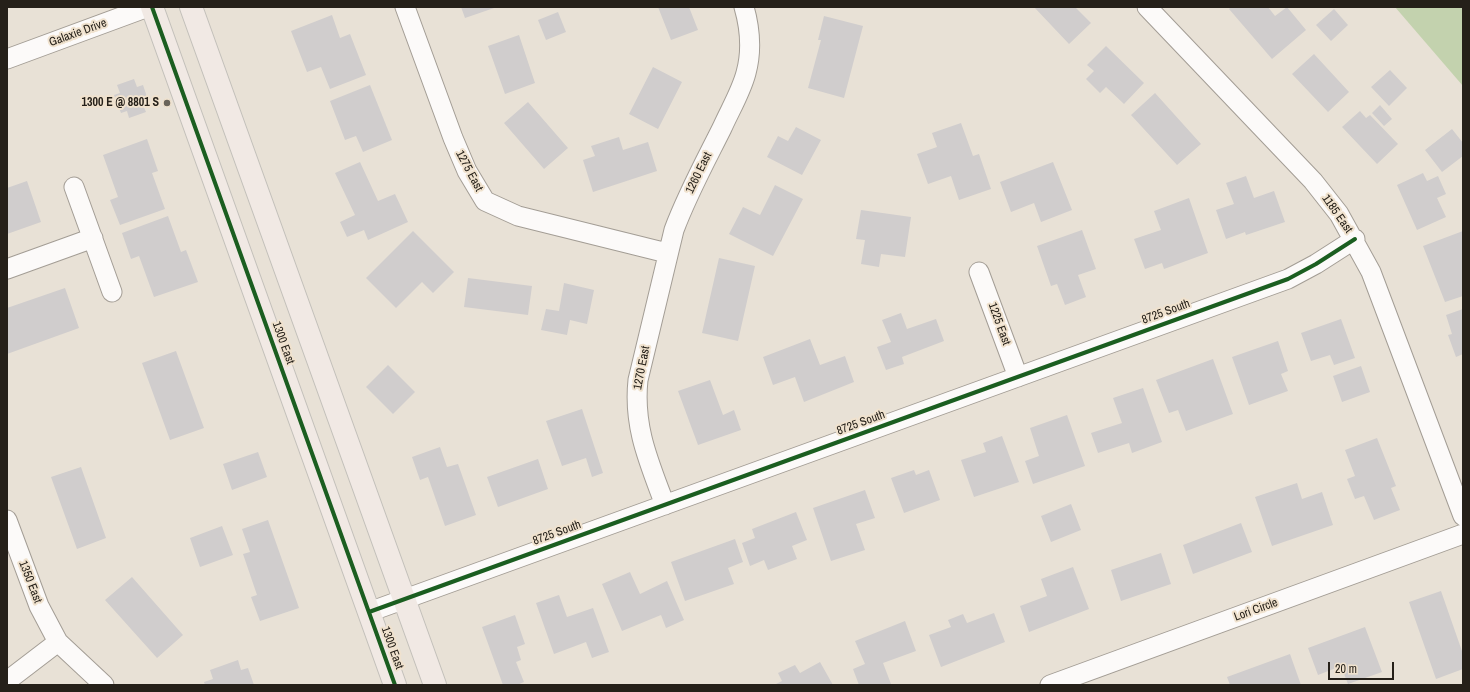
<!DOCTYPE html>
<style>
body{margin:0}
#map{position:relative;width:1470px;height:692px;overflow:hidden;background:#e8e1d6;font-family:"Archivo Narrow",sans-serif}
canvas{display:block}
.frame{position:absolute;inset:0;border:8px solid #252019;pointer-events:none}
.scale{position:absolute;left:1328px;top:662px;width:66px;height:18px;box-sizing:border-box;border:2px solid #252019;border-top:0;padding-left:5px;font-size:12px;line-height:14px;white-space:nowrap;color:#252019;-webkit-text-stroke:3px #f0e2ce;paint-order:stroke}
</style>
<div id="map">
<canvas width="1470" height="692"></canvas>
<div class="frame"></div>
<div class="scale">20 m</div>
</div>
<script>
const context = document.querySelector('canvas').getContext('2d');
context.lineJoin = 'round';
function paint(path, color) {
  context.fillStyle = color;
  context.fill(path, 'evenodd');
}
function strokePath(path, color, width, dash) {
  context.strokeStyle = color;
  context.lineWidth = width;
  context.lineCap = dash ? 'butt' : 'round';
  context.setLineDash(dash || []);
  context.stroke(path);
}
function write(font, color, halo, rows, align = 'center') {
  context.font = font + ' "Archivo Narrow",sans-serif';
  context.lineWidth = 4;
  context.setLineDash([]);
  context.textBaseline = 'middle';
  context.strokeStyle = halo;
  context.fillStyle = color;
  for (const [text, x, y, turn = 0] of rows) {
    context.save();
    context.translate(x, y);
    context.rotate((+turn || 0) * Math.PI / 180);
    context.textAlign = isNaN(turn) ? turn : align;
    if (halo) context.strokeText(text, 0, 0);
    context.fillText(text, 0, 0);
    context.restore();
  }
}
paint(new Path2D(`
 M1395,7H1463V86Z`), '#c3d2ae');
paint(new Path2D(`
 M461,7H497L465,18Z
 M658,7H689L698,30L671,40Z
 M1034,7H1075L1091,23L1069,44Z
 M1231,7H1268L1275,16L1287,7L1306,30L1272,59L1229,9Z
 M1334,9L1348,25L1331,41L1316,25Z
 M558,12L566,32L546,40L538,20Z
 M332,15L340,38L350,34L366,75L330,89L321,67L307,72L291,31Z
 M824,16L863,26L844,98L808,88L821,40H818Z
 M519,35L535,83L505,94L488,46Z
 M1106,46L1144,83L1124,104L1106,87L1100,93L1086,79L1094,71L1087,65Z
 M1314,54L1349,92L1328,112L1292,74Z
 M653,67L682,82L658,129L629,114Z
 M1390,70L1407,88L1389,106L1371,87Z
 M134,79L137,87L143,85L149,103L143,105L146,112L129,118L127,111L121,113L114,95L120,93L117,85Z
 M370,85L392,140L363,152L356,136L345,140L330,101Z
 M1155,93L1201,144L1177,165L1131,115Z
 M528,102L568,148L544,169L504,123Z
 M1380,105L1392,119L1384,126L1372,113Z
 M1360,111L1366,118L1370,115L1398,144L1377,164L1342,127Z
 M961,123L973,156L979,154L991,189L959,200L951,176L928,184L917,154L937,147L932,133Z
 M796,127L821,140L802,175L767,157L778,136L788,141Z
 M1452,129L1463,143V156L1442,172L1425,150Z
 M619,137L623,150L648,142L657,171L593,192L583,160L595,156L591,146Z
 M147,139L158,171L152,173L165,209L120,225L110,200L118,197L103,155Z
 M360,162L378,201L395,194L408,222L368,240L364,230L347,237L340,222L355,215L335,173Z
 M1053,162L1072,210L1041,222L1034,203L1011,212L1000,182Z
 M1423,173L1427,181L1438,176L1446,194L1437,198L1446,217L1417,230L1397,185Z
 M1246,176L1254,198L1274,191L1285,222L1246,235L1245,232L1226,239L1216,210L1234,204L1226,183Z
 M27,181L41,222L7,234V188Z
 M775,185L803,199L773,256L729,234L743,207L760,215Z
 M1189,198L1208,253L1164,269L1162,263L1145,269L1134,239L1161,230L1154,211Z
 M861,210L911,217L905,257L881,254L879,267L861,264L865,240L856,239Z
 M168,216L181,252L186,250L198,282L154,297L139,256L131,259L122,233Z
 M1082,230L1096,269L1078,275L1086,297L1065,305L1057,284L1051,286L1037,246Z
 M413,231L454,272L433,293L422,282L396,308L366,278Z
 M1463,231V296L1445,302L1423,246Z
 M719,258L755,266L738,341L702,333Z
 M468,278L532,286L528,315L464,307Z
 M564,283L594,290L587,324L570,320L567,335L541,330L546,309L559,311Z
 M65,288L79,328L7,354V308Z
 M1463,309V354L1456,357L1448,335L1452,334L1446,315Z
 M901,313L907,329L936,319L944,341L902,357L904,364L886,370L877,347L891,342L882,320Z
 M1341,319L1355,358L1334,365L1330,355L1311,361L1301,333Z
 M810,339L820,365L845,356L854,382L804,402L795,377L773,385L763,357Z
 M1278,341L1288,371L1281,374L1288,391L1249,405L1232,357Z
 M176,351L204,428L170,440L142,363Z
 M1213,359L1233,414L1186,431L1178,410L1169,413L1156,380Z
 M388,365L415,392L393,414L366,387Z
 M1361,366L1370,392L1342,402L1333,376Z
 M710,380L723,415L734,410L741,430L698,445L678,391Z
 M1143,388L1162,442L1132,453L1129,443L1098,453L1091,433L1122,423L1113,398Z
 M582,409L603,473L592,477L586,458L562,466L546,421Z
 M1067,415L1085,466L1033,484L1025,461L1039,456L1030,428Z
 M1002,436L1019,482L974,497L961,460L986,452L983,443Z
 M1377,438L1396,486L1391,488L1400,510L1374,520L1364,496L1355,499L1347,479L1355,476L1345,450Z
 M440,447L447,467L458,464L476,515L445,526L428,477L420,480L412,457Z
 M258,452L267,477L232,490L223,464Z
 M538,459L548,489L498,507L487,477Z
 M81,467L106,538L77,549L51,477Z
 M914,470L916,475L929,470L940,500L904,513L891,478Z
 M1297,483L1302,499L1322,492L1333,525L1272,546L1255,497Z
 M865,490L875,518L856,524L865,550L831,561L813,508Z
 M1071,504L1081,530L1051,542L1041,516Z
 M796,512L807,540L792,546L797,559L768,570L764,560L750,566L742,543L755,538L752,529Z
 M268,520L299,608L260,621L251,597L257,595L243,554L250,552L242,529Z
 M1241,523L1252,552L1193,574L1183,545Z
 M222,526L233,555L200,567L190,538Z
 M735,539L743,562L728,568L734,584L685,601L671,562Z
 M1161,553L1171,584L1121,601L1111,570Z
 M1073,567L1089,609L1029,632L1020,606L1047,596L1041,579Z
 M630,572L640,594L667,581L684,620L666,628L661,615L622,631L602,584Z
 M132,577L183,635L157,658L105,600Z
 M1441,591L1463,654V669L1436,679L1409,602Z
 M559,595L567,617L593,608L609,652L592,658L586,642L554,654L536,603Z
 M994,613L1005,642L941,667L929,635L951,627L948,620L963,614L967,623Z
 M515,615L525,644L517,647L521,660L516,662L524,682L517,685H503L482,627Z
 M905,621L916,651L883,663L891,684L859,685L853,669L865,664L855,641Z
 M1365,627L1382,672L1348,684L1341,666L1318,675L1308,648Z
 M1290,654L1301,685H1230L1227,677Z
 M238,660L241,670L248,668L254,685H205L204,682L213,679L210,670Z
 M820,662L833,685H774L782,681L778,673L795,665L800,673Z`), '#d0cdcd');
const street = new Path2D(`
 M405,7L453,138L467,171L485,201L518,216L667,253
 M1147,7L1313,181L1339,214L1371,272L1463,516
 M7,59L148,7
 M74,187L112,292
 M7,269L93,238
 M979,272L1018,377
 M665,505C649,462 633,427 638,380L674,230C687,195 705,162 722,128C730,110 741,92 746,73C752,51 750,28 744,7
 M7,520L39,606L58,642L104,685
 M369,612L1288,279L1316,264L1355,239
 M7,681L58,642
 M1050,685L1463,534`);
const primary = new Path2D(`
 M152,7L395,685
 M191,7L435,685`);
strokePath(street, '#a39d95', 21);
strokePath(primary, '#c3c0ba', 24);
strokePath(street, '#fcfaf9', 19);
strokePath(primary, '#f1e9e4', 22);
strokePath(new Path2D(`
 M152,7L395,685
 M369,612L1288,279L1316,264L1355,239`), '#1b5e20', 4);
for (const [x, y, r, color] of [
 [167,103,4,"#69645b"]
]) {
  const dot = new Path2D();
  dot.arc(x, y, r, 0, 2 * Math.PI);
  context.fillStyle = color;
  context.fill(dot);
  strokePath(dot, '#f0e2ce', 1.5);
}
write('12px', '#252019', '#f0e2ce', [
 ["Galaxie Drive",78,33,-20],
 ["1275 East",469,171,62],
 ["1260 East",699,173,-64],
 ["1185 East",1337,214,55],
 ["8725 South",1166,312,-20],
 ["1225 East",999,324,70],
 ["1300 East",283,343,70],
 ["1270 East",642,368,-79],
 ["8725 South",861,423,-20],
 ["8725 South",557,533,-20],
 ["1350 East",30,582,69],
 ["Lori Circle",1256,610,-20],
 ["1300 East",392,648,70]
]);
write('bold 12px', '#252019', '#f0e2ce', [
 ["1300 E @ 8801 S",159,103]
], 'right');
</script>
